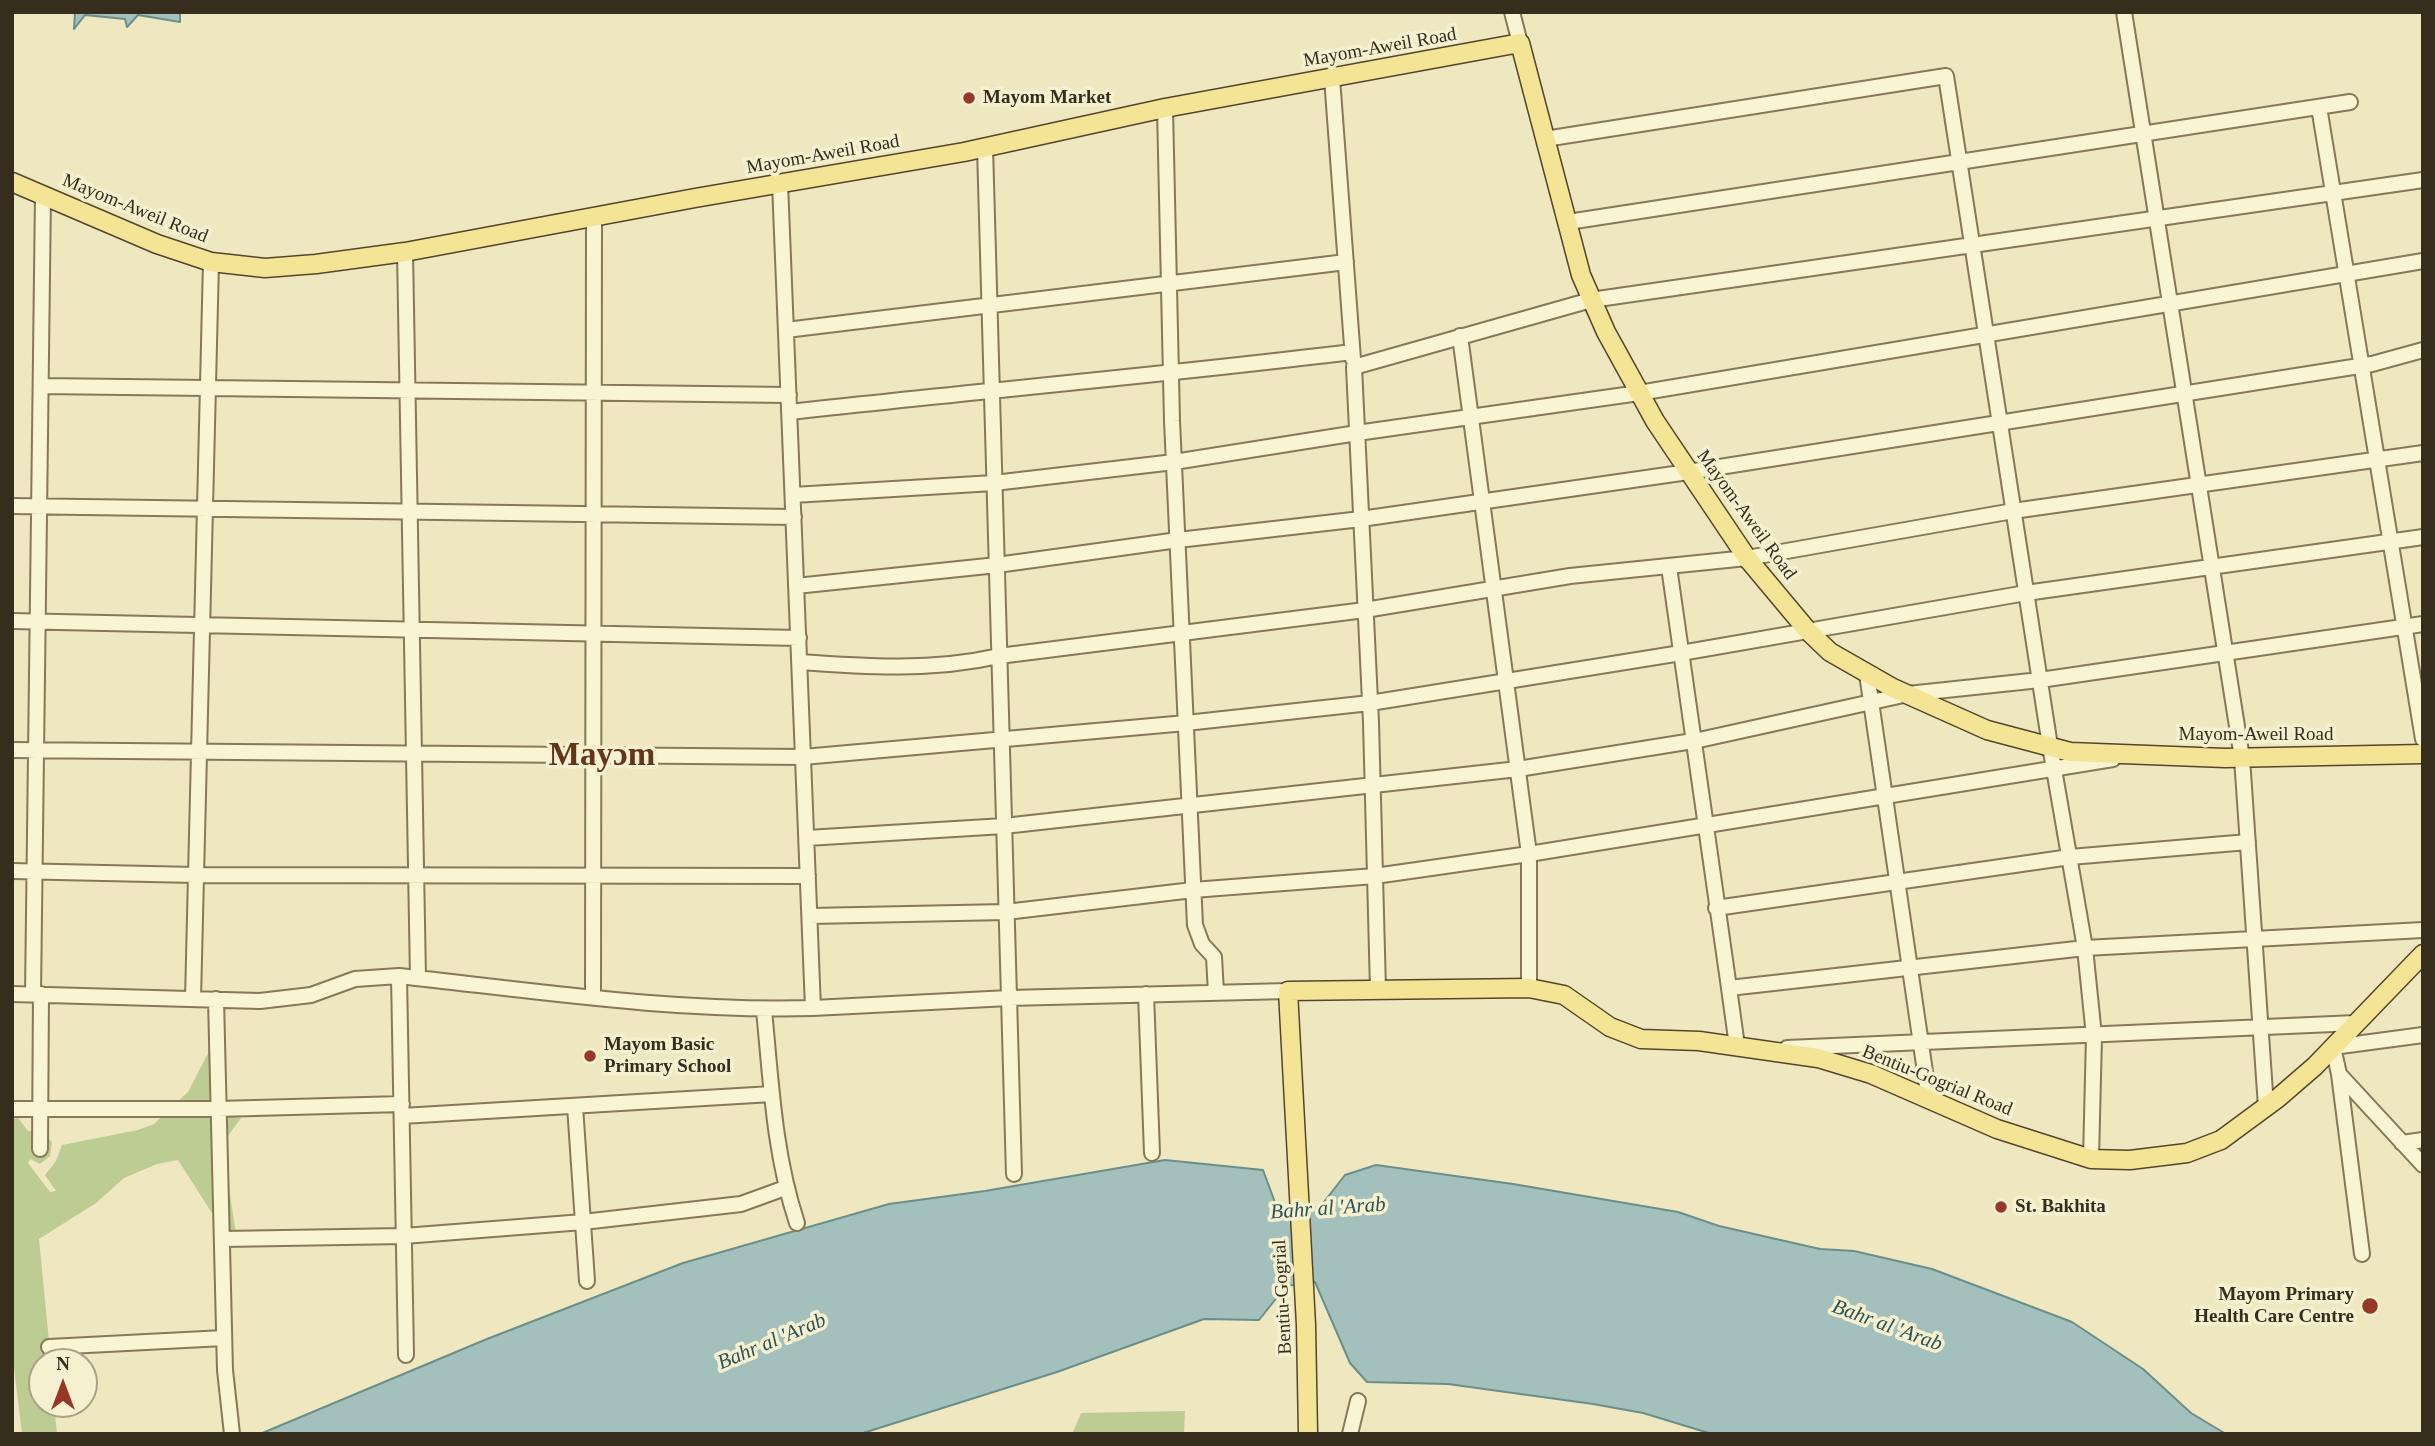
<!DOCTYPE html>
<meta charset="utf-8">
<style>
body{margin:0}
#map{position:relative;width:2435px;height:1446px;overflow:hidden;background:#eee7bf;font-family:Georgia,serif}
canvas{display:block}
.frame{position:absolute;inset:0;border:14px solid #362d1c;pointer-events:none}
.north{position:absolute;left:28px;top:1348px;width:70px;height:70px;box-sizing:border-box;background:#f5f0cf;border:2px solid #a9a287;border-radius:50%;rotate:0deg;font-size:19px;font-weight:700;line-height:28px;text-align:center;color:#362d1c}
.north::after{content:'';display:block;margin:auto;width:24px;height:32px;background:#963827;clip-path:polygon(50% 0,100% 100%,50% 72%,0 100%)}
</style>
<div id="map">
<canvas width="2435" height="1446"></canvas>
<div class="frame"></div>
<div class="north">N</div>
</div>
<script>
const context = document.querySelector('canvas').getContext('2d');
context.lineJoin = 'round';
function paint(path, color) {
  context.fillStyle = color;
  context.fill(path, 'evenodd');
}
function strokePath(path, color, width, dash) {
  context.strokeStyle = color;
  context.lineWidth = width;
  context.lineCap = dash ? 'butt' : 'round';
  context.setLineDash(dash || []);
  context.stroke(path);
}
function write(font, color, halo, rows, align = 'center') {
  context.font = font + ' Georgia,serif';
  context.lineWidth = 7;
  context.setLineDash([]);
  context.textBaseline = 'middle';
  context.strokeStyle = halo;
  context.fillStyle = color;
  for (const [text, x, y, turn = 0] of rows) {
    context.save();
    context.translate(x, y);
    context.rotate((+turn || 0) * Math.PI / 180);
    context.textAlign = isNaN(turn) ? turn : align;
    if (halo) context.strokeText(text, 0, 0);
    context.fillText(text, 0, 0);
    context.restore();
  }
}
paint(new Path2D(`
 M218,1034L220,1115L241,1118L222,1144L237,1240L214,1252L219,1224L178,1160L157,1164L124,1178L96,1203L39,1239L51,1362H42V1404H54L57,1434H22L12,1351V1123L16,1115L28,1131H42L52,1142L50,1156L40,1164L30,1159L28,1163L50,1192L56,1191L45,1175L56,1161L62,1145L138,1130L154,1124L188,1092Z
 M1185,1411L1184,1434L1073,1432L1081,1413Z`), '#bdcc93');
const water = new Path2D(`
 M75,12H180V22L138,15L127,27L125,19L85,15L74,29Z
 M1165,1160L1263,1170L1277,1208L1320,1207L1345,1175L1376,1165L1513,1184L1678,1212L1719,1226L1820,1249L1854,1251L1932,1269L2072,1322L2143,1369L2191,1413L2226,1434H1712L1643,1413L1593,1404L1448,1384L1367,1382L1350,1363L1315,1282L1286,1286L1259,1320L1204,1319L1057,1372L860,1434H260L487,1339L683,1263L889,1204L985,1191Z`);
paint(water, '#a3c0bc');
strokePath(water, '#6a8e8a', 2);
const minor = new Path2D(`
 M1512,12L1520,43
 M2124,12L2242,758L2266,1107
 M1332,78L1353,359
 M2319,107L2423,739
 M1165,108L1172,421L1195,925L1202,944L1214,957L1216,993
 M1545,139L1946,76L2050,746L2085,948L2094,1036L2091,1159
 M985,147L1014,1174
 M780,183L813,1008L1009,998L1288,991
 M1568,222L2350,102
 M405,252L418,978
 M786,330L1346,262
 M1460,336L1529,854V988
 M41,386L789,395
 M789,412C977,391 1165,375 1352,352
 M793,495L994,483L1174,462L1357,433L1639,393L2423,261
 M12,506L794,517
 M1669,567L1729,988L2085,948L2423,930
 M796,586L997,565L1178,540L1361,519L1688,472L2372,364L2423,350
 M12,621L799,638
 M800,662C867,667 933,671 999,656L1365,610L1570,576L1747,558L2013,511L2423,453
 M1867,674L1929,1099
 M12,750L803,757L1186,723L1370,703L1681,653L2026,593L2423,537
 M807,838L1004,826L1518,769L1699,740L1908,694L2040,680L2423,624
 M12,871L196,875L808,876
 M1716,908L2070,857L2248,842
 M810,916L1006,912L1193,890L1375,876L1529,854L2113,759
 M399,976L406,1355
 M1729,988L1737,1046
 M1378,990L1371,722L1354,367L1591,300L2423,180
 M12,994L260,1001L311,995L355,979L399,976C537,991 675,1012 813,1008
 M33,994L43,195
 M1146,994L1152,1153
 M593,997L594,217
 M193,999L211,262
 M216,999L225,1370L232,1434
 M764,1010C771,1081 774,1154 797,1223
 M2423,1035L2333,1047L2339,1074L2423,1165
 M1787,1048L2356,1023
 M2339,1074L2362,1254
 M575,1106L587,1281
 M12,1109H218L402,1104
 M402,1116L772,1094
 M2402,1143L2423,1140
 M40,1149L41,994
 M223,1239L404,1236L583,1222L741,1204L785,1188
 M49,1347L224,1338
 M1350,1434L1358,1401`);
const major = new Path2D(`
 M12,182L157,244L211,262L265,268L316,264L405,252L695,198L964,152L1165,108L1520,43L1581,275L1606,332L1655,421L1747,558L1808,631L1830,652L1893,688L1987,730L2070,752L2225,758L2423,754
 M1308,1434L1306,1325L1288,991L1529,988L1564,995L1610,1027L1641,1039L1699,1041L1818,1058L1871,1074L1997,1129L2091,1159L2130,1160L2187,1153L2221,1140L2278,1098L2315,1066L2423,954`);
strokePath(minor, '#877857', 18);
strokePath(major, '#54452c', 21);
strokePath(minor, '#f9f4d2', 14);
strokePath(major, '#f3e496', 18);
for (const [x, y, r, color] of [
 [969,98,7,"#963827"],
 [590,1056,7,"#963827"],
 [2001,1207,7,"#963827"],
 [2370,1306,9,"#963827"]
]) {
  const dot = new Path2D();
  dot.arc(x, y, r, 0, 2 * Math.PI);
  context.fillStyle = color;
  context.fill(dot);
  strokePath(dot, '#f5f0cf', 2.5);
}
write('19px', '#362d1c', '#f5f0cf', [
 ["Mayom-Aweil Road",1380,48,-10],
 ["Mayom-Aweil Road",823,155,-10],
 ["Mayom-Aweil Road",135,209,22],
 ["Mayom-Aweil Road",1746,515,54],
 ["Mayom-Aweil Road",2256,735],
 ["Bentiu-Gogrial Road",1937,1081,22],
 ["Bentiu-Gogrial",1283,1297,-93]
]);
write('bold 19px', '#362d1c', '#f5f0cf', [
 ["Mayom Market",983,98],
 ["Mayom Basic",604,1045],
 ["Primary School",604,1067],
 ["St. Bakhita",2015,1207],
 ["Mayom Primary",2354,1295,"right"],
 ["Health Care Centre",2354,1317,"right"]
], 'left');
write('italic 21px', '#2b5256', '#f5f0cf', [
 ["Bahr al 'Arab",1328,1209,-4],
 ["Bahr al 'Arab",1887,1326,20],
 ["Bahr al 'Arab",772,1342,-23]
]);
write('bold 33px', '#63361b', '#f5f0cf', [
 ["Mayɔm",602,756]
]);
</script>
